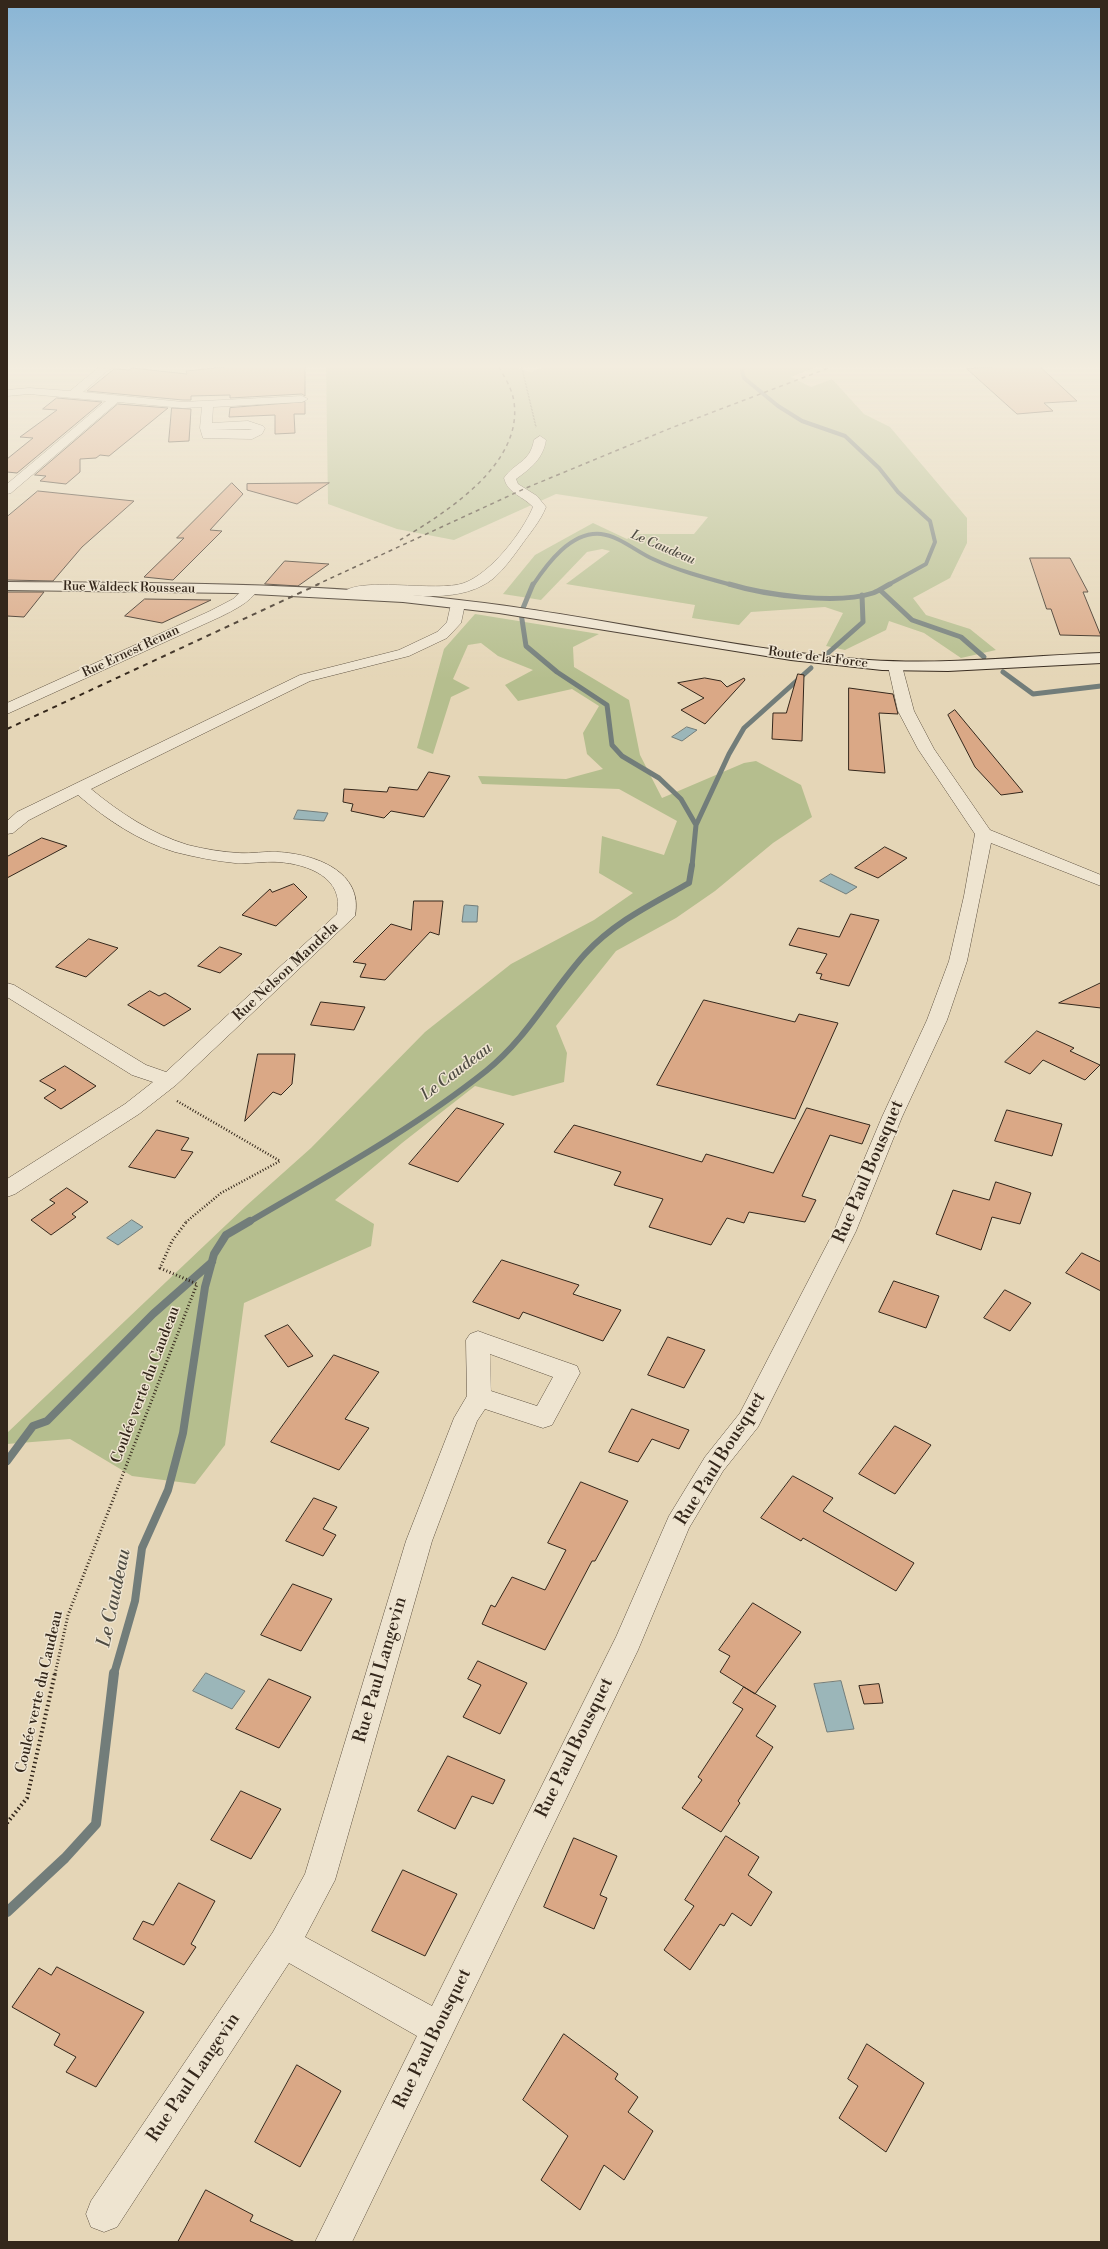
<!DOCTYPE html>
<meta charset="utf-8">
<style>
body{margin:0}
#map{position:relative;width:1108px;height:2249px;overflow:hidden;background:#e5d6b7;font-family:"Libre Bodoni",serif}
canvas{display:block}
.frame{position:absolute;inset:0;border:8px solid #34271b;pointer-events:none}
</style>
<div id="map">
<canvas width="1108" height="2249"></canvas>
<div class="frame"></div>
</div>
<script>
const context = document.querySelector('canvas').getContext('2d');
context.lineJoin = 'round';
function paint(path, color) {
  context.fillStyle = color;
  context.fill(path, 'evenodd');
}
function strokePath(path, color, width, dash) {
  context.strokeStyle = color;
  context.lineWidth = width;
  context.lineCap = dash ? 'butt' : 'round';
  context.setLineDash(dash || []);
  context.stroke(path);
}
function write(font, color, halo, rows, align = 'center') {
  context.font = font + ' "Libre Bodoni",serif';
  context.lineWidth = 3;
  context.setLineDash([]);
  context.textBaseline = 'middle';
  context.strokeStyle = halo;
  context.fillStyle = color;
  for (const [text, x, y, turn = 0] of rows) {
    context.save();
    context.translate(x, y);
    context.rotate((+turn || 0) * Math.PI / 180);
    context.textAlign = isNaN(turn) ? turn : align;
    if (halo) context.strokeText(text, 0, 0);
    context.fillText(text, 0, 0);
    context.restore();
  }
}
paint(new Path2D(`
 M326,364H505L531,372L552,364H823L791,377L811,387L832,379L864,414L890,427L967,518V543L950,578L913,598L926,615L970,629L996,650L961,658L924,633L889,621L886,630L845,650L826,646L843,613L825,607L751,612L739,625L692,618L695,605L566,584L610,551L602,549L587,552L541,600L503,594L535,555L593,523L627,539L634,534H694L708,517L556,494L454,540L397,529L328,504Z
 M475,614L599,634L573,647L574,667L629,700L640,755L662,798L744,763L756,761L801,785L812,817L773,843L715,891L676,918L616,951L556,1026L567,1053L564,1082L513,1096L475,1086L402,1143L335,1200L374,1224L371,1246L244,1303L225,1445L195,1484L132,1476L70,1439L7,1444V1433L246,1206L311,1148L425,1032L511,964L594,920L633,893L599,873L602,836L664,855L677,821L619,789L482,784L478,776L566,779L603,769L587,754L583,733L599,706L572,689L518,701L505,685L533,670L498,656L481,643L468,645L453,679L470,688L451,697L433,754L417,748L444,649Z`), '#b5be8e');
const water = new Path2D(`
 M687,727L697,730L682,741L672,737Z
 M298,810L328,813L324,821L294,819Z
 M831,874L857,887L846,894L820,881Z
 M466,905L478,906L477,922H462L464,906Z
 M132,1220L143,1227L118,1245L107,1238Z
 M206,1673L245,1691L232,1709L193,1691Z
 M841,1681L854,1729L827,1732L814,1684Z`);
paint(water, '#9bb6b9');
strokePath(water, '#727d7a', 1);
strokePath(new Path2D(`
 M745,364L742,371L744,378L778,406L802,421L845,436L879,468L898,492L930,521L935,542L926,564L888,585
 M533,585C547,564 571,531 601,534C619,536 637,552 653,559C679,571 706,578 732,585`), '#727d7a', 4);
strokePath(new Path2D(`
 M533,584L521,613L526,646L557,672L607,705L612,745L622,756L659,778L681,799L696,825L692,866
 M729,584C765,595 837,605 873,593C879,591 884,587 890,584
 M880,590L912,620L961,637L984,657
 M828,653L863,622L862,595
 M1003,672L1033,694L1101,686
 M696,825L729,754L744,728L811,668`), '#727d7a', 5);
strokePath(new Path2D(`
 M249,1222C329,1175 413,1129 486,1071C528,1037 550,993 585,954C614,922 652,904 689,883L692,865`), '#727d7a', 6);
strokePath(new Path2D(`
 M7,1461L33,1426L47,1421L153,1314L212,1262
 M114,1674L135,1601L142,1548L168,1490L183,1433L205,1287L214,1254L226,1235L250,1221`), '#727d7a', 8);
strokePath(new Path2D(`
 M7,1912L65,1858L96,1824L114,1673`), '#727d7a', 10);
const building = new Path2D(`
 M305,364V396L302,394L230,398V395L191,396V400H183L87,391L114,369L129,370L132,368L187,374L186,371L246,365Z
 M1037,364L1077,401L1044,403L1053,411L1017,414L967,369Z
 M57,398L102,402L17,473L7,472V459L33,438L20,437L57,410L43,409Z
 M305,402V414H294L295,433L275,434V415L229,417L230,408Z
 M118,404L168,408L109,456L100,455L96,458L80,459V472L66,484L40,481L46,476L35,475Z
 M172,408L191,409L189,441L169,442Z
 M232,483L243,494L210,530L222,531L173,580L144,577L184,538H177Z
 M329,483L297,504L247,490V484Z
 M38,491L134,501L82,547L53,581L7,580V517Z
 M1030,558H1070L1088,592H1083L1101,636L1060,635L1051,609H1047Z
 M285,561L329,564L298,586L265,584Z
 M7,592H44L24,617L7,616Z
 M145,599L211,600L162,623L125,616Z
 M798,674L804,675L802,741L772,739L773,713H786Z
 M705,678L721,681L727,687L744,678L745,680L705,724L681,710L704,698L678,683Z
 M849,688L893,694L898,714L879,713L885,773L849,770Z
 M955,710L1023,792L1001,795L975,767L948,715Z
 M429,772L450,776L424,817L391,811L384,818L351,811L353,804L343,802L344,789L387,792L389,787L417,790Z
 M42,838L67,846L7,878V857Z
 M885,847L907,858L878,878L855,868Z
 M294,884L307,897L276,926L242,915L270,889L272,892Z
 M414,901H443L439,935L430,932L385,980L360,977L366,964L353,962L391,924L411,930Z
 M851,914L879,920L849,986L820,979L822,974L816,973L827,954L789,945L798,928L839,937Z
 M89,939L118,948L86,977L56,967Z
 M220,947L242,954L220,973L198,966Z
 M1101,983V1008L1059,1003Z
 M150,991L159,996L165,993L191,1009L164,1026L128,1005Z
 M704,1000L795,1022L799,1014L838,1023L795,1119L657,1085Z
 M321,1002L365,1007L354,1030L311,1025Z
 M1037,1031L1074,1048L1070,1051L1100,1065L1085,1080L1043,1060L1030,1074L1005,1062Z
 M258,1054H295L292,1084L281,1095L273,1092L245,1121Z
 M65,1066L96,1086L61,1109L44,1098L56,1090L40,1081Z
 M457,1108L504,1124L458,1182L409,1164Z
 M807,1108L870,1125L862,1144L830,1135L802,1196L816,1200L805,1222L749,1212L744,1223L727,1218L711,1245L649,1227L663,1199L614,1185L621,1172L554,1152L574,1125L702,1162L706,1154L773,1173Z
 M1007,1110L1062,1124L1052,1156L995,1141Z
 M157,1130L189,1138L181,1150L193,1152L175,1178L129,1167Z
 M996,1182L1031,1193L1020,1224L992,1217L981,1250L936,1234L953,1190L989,1200Z
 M67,1188L88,1202L72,1214L76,1217L51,1235L31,1220L55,1203L50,1200Z
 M1082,1253L1101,1262V1291L1066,1273Z
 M502,1260L579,1285L573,1294L621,1310L603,1341L523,1312L519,1319L473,1302Z
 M894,1281L939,1296L926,1328L879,1312Z
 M1005,1290L1031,1303L1010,1331L984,1318Z
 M288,1325L313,1356L288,1367L265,1336Z
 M668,1337L705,1350L684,1388L648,1375Z
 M334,1355L379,1372L345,1419L369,1428L339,1470L271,1442Z
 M632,1409L689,1430L679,1449L652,1439L638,1462L609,1452Z
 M895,1426L931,1445L895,1494L859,1474Z
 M793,1476L833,1498L823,1511L914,1563L896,1591L803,1538L801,1541L761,1518Z
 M581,1482L628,1501L595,1561H592L545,1650L482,1624L491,1605L495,1607L512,1577L545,1590L566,1550L548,1543Z
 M314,1498L337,1507L323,1529L336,1535L323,1556L286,1541Z
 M293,1584L332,1599L301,1651L261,1635Z
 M753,1603L801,1632L755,1694L720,1672L730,1656L719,1650Z
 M478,1661L527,1683L500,1734L463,1717L481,1685L468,1679Z
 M269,1679L311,1697L279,1748L236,1729Z
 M879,1684L883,1703L864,1704L859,1686Z
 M744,1687L776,1706L756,1736L773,1747L738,1801L740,1803L721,1832L682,1808L702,1780L698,1777L743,1709L733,1703Z
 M448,1756L505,1780L493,1804L472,1796L455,1829L418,1811Z
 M241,1791L281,1809L251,1859L211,1840Z
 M726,1836L759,1857L748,1875L772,1892L751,1926L732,1913L724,1926L720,1924L690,1970L664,1950L694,1906L685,1900Z
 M574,1838L617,1856L600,1895L607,1898L594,1929L544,1907Z
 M403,1870L457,1894L425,1956L372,1931Z
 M179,1883L215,1901L191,1944L196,1947L184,1965L133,1939L143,1921L153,1925Z
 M57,1967L144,2012L96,2087L66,2072L76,2057L54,2045L60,2034L12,2007L39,1968L51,1975Z
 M564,2034L618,2074L615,2079L638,2097L628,2112L653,2131L624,2180L604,2165L580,2210L541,2180L568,2136L523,2100Z
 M867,2044L924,2083L886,2152L839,2118L858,2086L848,2079Z
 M297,2065L341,2091L300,2167L255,2142Z
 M206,2190L253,2215L250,2221L295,2242H178Z`);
paint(building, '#daa886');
strokePath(building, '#34271b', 1);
const street = new Path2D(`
 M105,364H121L107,371L83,392L183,402L302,396L308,399L302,402L213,407L212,423L248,421L263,426L265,428L262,434L252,439L203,438L200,428L202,407L183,408L118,402L11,493L7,494V484L106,401L29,394L7,396V390L29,388L70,391L99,367ZM248,429L253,430H212Z
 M540,436L546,440C543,459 531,468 516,479L518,484L537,496L546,507C540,522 529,534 520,547C512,558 504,569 494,578C462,604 414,595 376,593C364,592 353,599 344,597L342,594C355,575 437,593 464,583C491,573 522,533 533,507C523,496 508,494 504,478C515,462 530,463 534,440Z
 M251,586L256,587L258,590C249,603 234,610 220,617L7,714V703L210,611L233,599L246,587Z
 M458,600L465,604L461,623L447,638L409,656L310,681L91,789C120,813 152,834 188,845C204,849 222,852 239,853C252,854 265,851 278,852C314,854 364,871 355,916L176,1085L139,1114L15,1194L7,1197V1179L125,1104L153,1082L132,1075L7,997V983L14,985L146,1065L166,1072L337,914C345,878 308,864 278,862C264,861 250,864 235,863C215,861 195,857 175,852C139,841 107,820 78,795L29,820L13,833L7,834V821L17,812L300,675L399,650L437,632L447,622L451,604Z
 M895,662L900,663L902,666L914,711L934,749L990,830L1101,875V886L991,843L967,961L947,1020L902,1117L856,1231L758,1427L723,1471L689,1528L638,1650L352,2242H315L417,2036L289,1963L117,2227L104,2232L91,2227L86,2214L91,2201L273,1932L305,1874L406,1541L454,1418L467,1396L466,1340L470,1334L478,1331L486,1334L577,1366L580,1373L552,1425L543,1428L485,1409L477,1421L432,1541L335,1880L305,1937L432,2006L616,1637L669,1516L705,1457L740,1413L834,1231L882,1117L927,1020L949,961L964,896L975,834L918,749L898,711L888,666L890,663ZM490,1354L553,1377L537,1406L491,1391Z`);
const secondary = new Path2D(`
 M7,582C158,583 309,582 459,600C596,615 733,650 869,660C947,665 1024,656 1101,653V663L948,671L882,670L791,660L499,613L403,602L234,593L7,590Z`);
strokePath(street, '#605342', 1);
strokePath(secondary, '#34271b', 2);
strokePath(new Path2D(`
 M521,364L536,427`), '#34271b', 1.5, [0.5, 1]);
strokePath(new Path2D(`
 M177,1101L280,1161L221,1193L186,1222`), '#34271b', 2.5, [1, 2]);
strokePath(new Path2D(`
 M55,1674L68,1615L197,1284L160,1268L172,1241L187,1221`), '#34271b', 3, [1, 2.5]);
strokePath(new Path2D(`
 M7,1823L27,1798L55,1673`), '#34271b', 4, [1.5, 3]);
paint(street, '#eee4d0');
paint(secondary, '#eee4d0');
strokePath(new Path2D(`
 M400,540C445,513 523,465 514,402C512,388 504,376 497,364
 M316,585L526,488L671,428L839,364`), '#34271b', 1.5, [4, 4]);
strokePath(new Path2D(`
 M7,729L319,584`), '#34271b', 2, [5, 5]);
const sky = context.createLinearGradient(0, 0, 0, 679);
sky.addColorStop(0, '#89b5d5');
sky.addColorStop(0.54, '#f3eddf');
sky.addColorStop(1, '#f3eddf00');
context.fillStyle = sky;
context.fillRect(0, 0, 1108, 679);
write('italic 13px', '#4e4b42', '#eee4d0', [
 ["Le Caudeau",663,548,23]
]);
write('13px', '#34271b', '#eee4d0', [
 ["Rue Waldeck Rousseau",129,588,1],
 ["Rue Ernest Renan",131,652,-25],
 ["Route de la Force",818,658,7]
]);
write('15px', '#34271b', '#eee4d0', [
 ["Rue Nelson Mandela",286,972,-43],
 ["Coulée verte du Caudeau",146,1385,-69],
 ["Coulée verte du Caudeau",40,1692,-77]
]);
write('italic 16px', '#4e4b42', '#eee4d0', [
 ["Le Caudeau",457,1072,-37]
]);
write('18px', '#34271b', '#eee4d0', [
 ["Rue Paul Bousquet",869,1172,-67],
 ["Rue Paul Bousquet",721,1459,-58],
 ["Rue Paul Langevin",381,1670,-74],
 ["Rue Paul Bousquet",575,1748,-64],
 ["Rue Paul Bousquet",433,2039,-64],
 ["Rue Paul Langevin",194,2078,-56]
]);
write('italic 19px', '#4e4b42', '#eee4d0', [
 ["Le Caudeau",115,1598,-78]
]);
</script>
